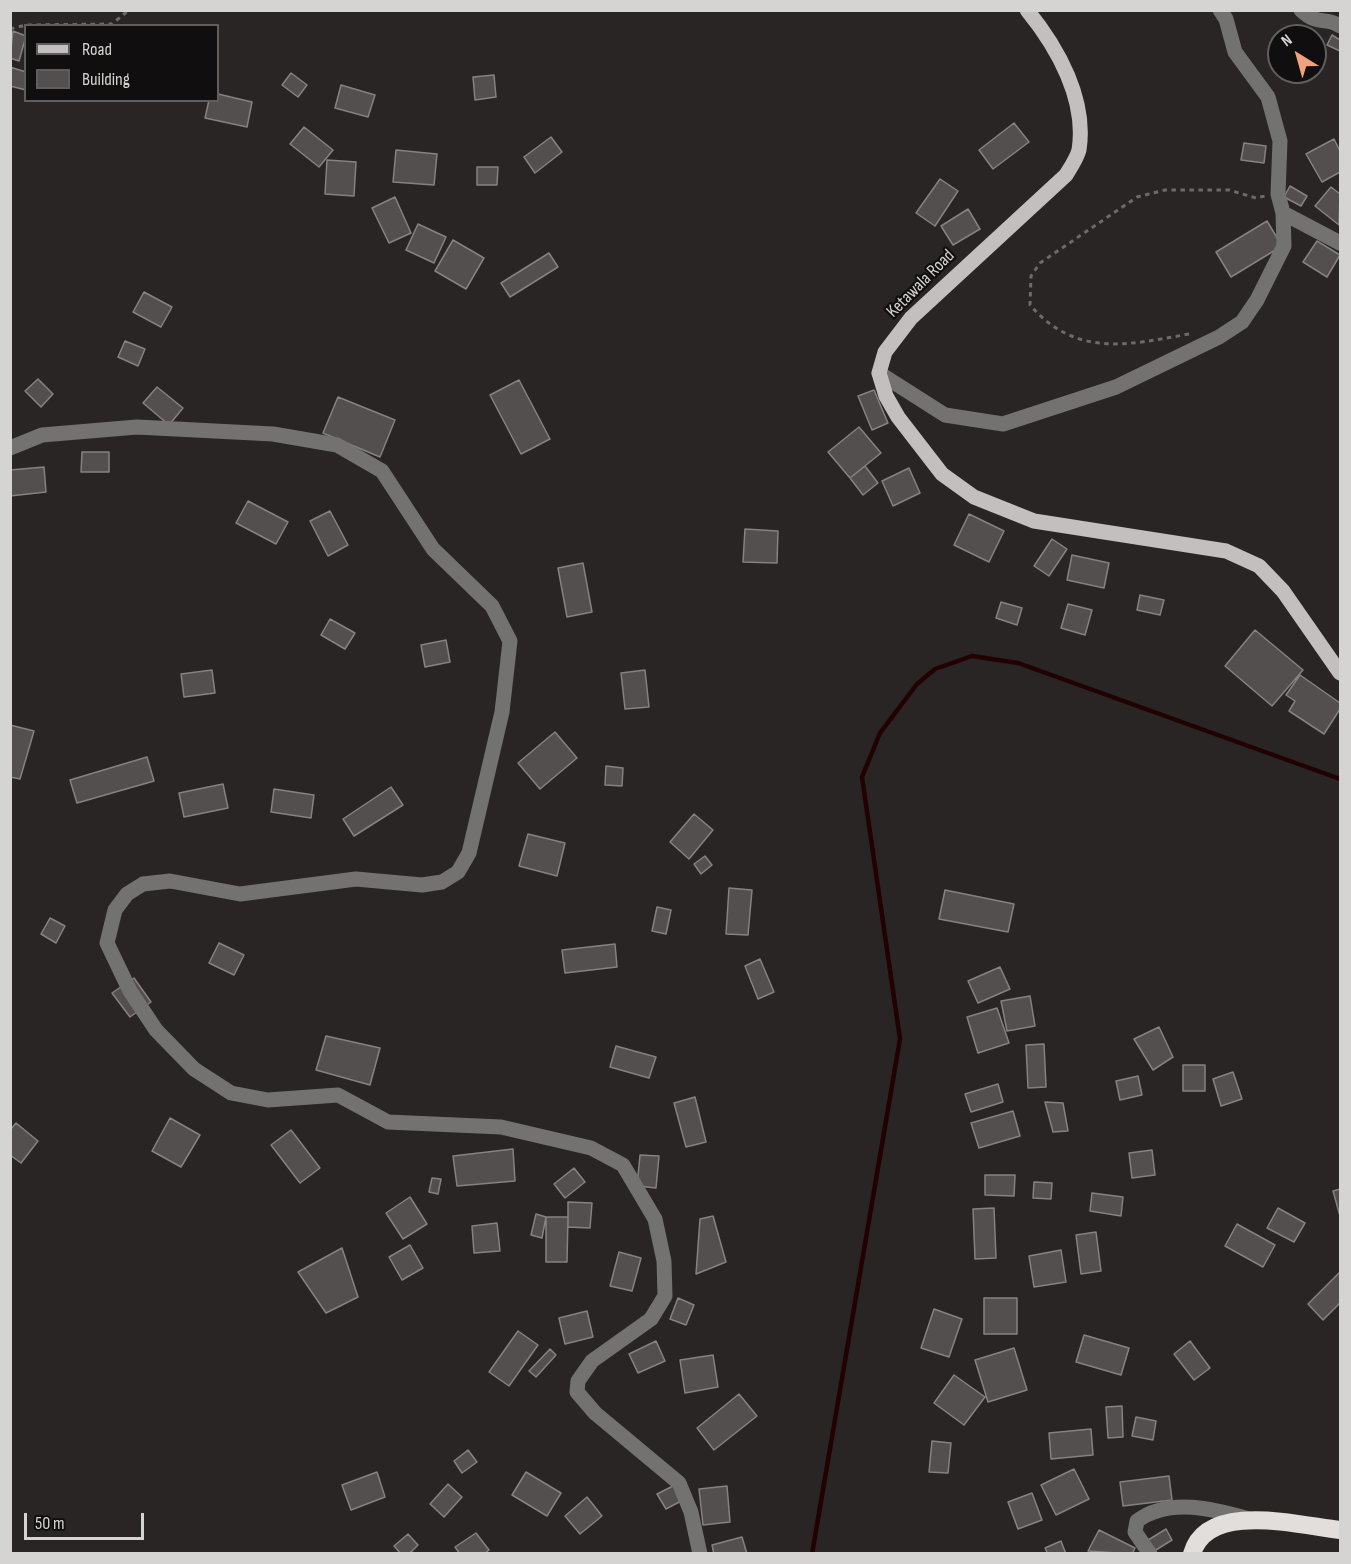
<!DOCTYPE html>
<style>
body{margin:0}
#map{position:relative;width:1351px;height:1564px;overflow:hidden;background:#282524;font-family:"Sofia Sans Condensed",sans-serif}
canvas{display:block}
.frame{position:absolute;inset:0;border:12px solid #d5d4d3;pointer-events:none}
.legend{position:absolute;left:24px;top:24px;width:195px;height:78px;box-sizing:border-box;background:#100e0e;border:2px solid #5f5d5d;margin:0;padding:8px 10px;list-style:none;font-size:18px;color:#d5d4d3}
.legend li{display:flex;align-items:center;gap:12px;height:30px}
.legend b{width:30px;border:2px solid #5f5d5d}
.north{position:absolute;left:1267px;top:24px;width:60px;height:60px;box-sizing:border-box;background:#100e0e;border:2px solid #5f5d5d;border-radius:50%;rotate:323deg;font-size:16px;font-weight:700;line-height:24px;text-align:center;color:#d5d4d3}
.north::after{content:'';display:block;margin:auto;width:21px;height:27px;background:#f2a17e;clip-path:polygon(50% 0,100% 100%,50% 72%,0 100%)}
.scale{position:absolute;left:24px;top:1513px;width:120px;height:27px;box-sizing:border-box;border:3px solid #d5d4d3;border-top:0;padding-left:8px;font-size:18px;line-height:21px;white-space:nowrap;color:#d5d4d3;-webkit-text-stroke:4px #100e0e;paint-order:stroke}
</style>
<div id="map">
<canvas width="1351" height="1564"></canvas>
<div class="frame"></div>
<ul class="legend">
<li><b style="height:8px;background:#c2bfbe"></b>Road</li>
<li><b style="height:16px;background:#524f4e"></b>Building</li>
</ul>
<div class="north">N</div>
<div class="scale">50 m</div>
</div>
<script>
const context = document.querySelector('canvas').getContext('2d');
context.lineJoin = 'round';
function strokePath(path, color, width, dash) {
  context.strokeStyle = color;
  context.lineWidth = width;
  context.lineCap = dash ? 'butt' : 'round';
  context.setLineDash(dash || []);
  context.stroke(path);
}
function paint(path, color) {
  context.fillStyle = color;
  context.fill(path, 'evenodd');
}
function write(font, color, halo, rows, align = 'center') {
  context.font = font + ' "Sofia Sans Condensed",sans-serif';
  context.lineWidth = 4.5;
  context.setLineDash([]);
  context.textBaseline = 'middle';
  context.strokeStyle = halo;
  context.fillStyle = color;
  for (const [text, x, y, turn = 0] of rows) {
    context.save();
    context.translate(x, y);
    context.rotate((+turn || 0) * Math.PI / 180);
    context.textAlign = isNaN(turn) ? turn : align;
    if (halo) context.strokeText(text, 0, 0);
    context.fillText(text, 0, 0);
    context.restore();
  }
}
strokePath(new Path2D(`
 M812,1554L900,1039L862,777L880,733L917,684L935,669L972,656L1018,663L1340,779`), '#220200', 4.5);
const building = new Path2D(`
 M13,31L26,36L19,61L10,58Z
 M1332,35L1340,40V51L1327,45Z
 M10,67L26,72V90L10,86Z
 M291,73L307,85L298,97L282,85Z
 M494,75L496,97L475,100L473,77Z
 M341,85L375,95L368,117L335,108Z
 M218,94L252,102L247,127L205,118L209,100H218Z
 M1014,123L1029,142L993,169L979,150Z
 M304,127L333,150L319,167L290,144Z
 M551,137L562,152L535,173L524,157Z
 M1334,139L1340,151V172L1322,182L1306,154Z
 M1244,143L1266,146L1264,163L1241,160Z
 M396,150L437,154L434,185L393,182Z
 M327,160L356,162L354,196L325,194Z
 M477,167H498L497,185H477Z
 M940,179L958,191L935,226L916,213Z
 M1290,186L1307,196L1301,206L1284,197Z
 M1331,187L1340,194L1339,225L1315,206Z
 M395,197L411,233L389,243L372,208Z
 M968,209L980,229L953,245L941,226Z
 M1267,221L1282,246L1231,277L1216,252Z
 M418,224L446,237L434,263L406,250Z
 M453,240L484,258L466,289L435,271Z
 M1317,241L1340,255L1327,277L1303,262Z
 M549,253L558,267L510,297L501,283Z
 M144,292L172,307L161,327L133,312Z
 M125,341L145,349L138,366L118,357Z
 M38,379L53,394L41,407L25,391Z
 M519,380L550,439L521,454L490,395Z
 M157,387L183,408L169,425L143,403Z
 M874,390L888,423L872,430L858,396Z
 M338,397L395,420L380,457L323,433Z
 M859,427L881,453L850,478L828,452Z
 M82,452H109V472H81Z
 M865,466L878,483L863,495L850,478Z
 M44,467L46,492L10,496V470Z
 M909,468L920,493L893,506L882,481Z
 M248,501L288,522L276,544L236,523Z
 M330,511L348,545L328,556L310,521Z
 M969,514L1004,531L989,562L954,545Z
 M745,529L778,531L777,563L743,562Z
 M1052,539L1067,549L1049,576L1034,566Z
 M1072,555L1109,563L1104,588L1067,580Z
 M583,563L592,612L567,617L558,568Z
 M1140,595L1164,600L1160,615L1137,610Z
 M1001,602L1022,608L1017,625L996,618Z
 M1068,604L1092,610L1085,635L1061,628Z
 M330,619L355,633L345,649L321,635Z
 M1255,630L1303,670L1272,706L1225,666Z
 M446,640L450,662L425,667L421,645Z
 M212,670L215,693L184,697L181,674Z
 M645,670L649,707L625,709L621,673Z
 M1300,675L1340,703V709L1324,734L1289,711L1295,701L1286,695Z
 M10,725L34,731L20,779L10,777Z
 M555,732L577,758L540,789L518,763Z
 M147,757L154,781L77,803L70,780Z
 M606,766L623,768L622,786L605,785Z
 M223,784L228,808L184,817L179,793Z
 M391,787L403,805L354,836L343,819Z
 M274,789L314,795L311,818L271,812Z
 M694,814L713,830L689,859L670,842Z
 M528,834L565,843L557,876L519,866Z
 M705,856L712,865L701,874L694,864Z
 M729,888L752,890L748,935L726,934Z
 M945,890L1014,904L1008,932L939,919Z
 M657,907L671,910L666,934L652,931Z
 M50,918L65,926L56,943L41,934Z
 M219,943L244,955L234,975L209,963Z
 M615,944L617,967L565,973L562,950Z
 M760,959L774,992L758,999L745,966Z
 M1000,967L1010,989L978,1003L968,981Z
 M134,978L151,1002L130,1017L112,993Z
 M1030,996L1035,1026L1007,1031L1001,1001Z
 M997,1008L1009,1043L978,1053L967,1017Z
 M1159,1027L1173,1057L1153,1070L1134,1039Z
 M326,1036L380,1048L370,1085L316,1070Z
 M1044,1044L1046,1087L1028,1088L1026,1045Z
 M616,1046L656,1057L649,1078L610,1067Z
 M1183,1065H1205V1091H1183Z
 M1233,1072L1242,1099L1221,1106L1213,1079Z
 M1138,1076L1142,1095L1120,1100L1116,1081Z
 M998,1084L1003,1102L971,1112L965,1094Z
 M695,1097L706,1142L686,1147L674,1103Z
 M1045,1102L1063,1103L1068,1131L1053,1132Z
 M1013,1111L1020,1136L979,1148L971,1123Z
 M170,1118L200,1135L181,1167L152,1151Z
 M16,1123L38,1141L21,1163L10,1155V1130Z
 M291,1130L320,1168L300,1183L271,1145Z
 M513,1149L515,1181L457,1186L453,1156Z
 M1152,1150L1155,1175L1132,1178L1129,1153Z
 M640,1155L659,1156L656,1188L637,1186Z
 M574,1168L585,1182L565,1198L554,1184Z
 M985,1175H1015L1014,1196L985,1195Z
 M432,1178L441,1179L438,1194L429,1192Z
 M1034,1182L1052,1183L1051,1199L1033,1198Z
 M1340,1189V1216L1333,1191Z
 M1092,1193L1123,1197L1121,1216L1090,1211Z
 M410,1197L427,1224L403,1239L386,1213Z
 M568,1202L592,1203L590,1228L568,1227Z
 M994,1208L996,1258L975,1259L973,1209Z
 M1278,1208L1305,1223L1294,1242L1267,1228Z
 M536,1214L546,1217L542,1238L531,1235Z
 M713,1216L726,1262L696,1274L700,1219Z
 M546,1217H568L567,1262H546Z
 M497,1223L500,1251L474,1253L472,1226Z
 M1237,1224L1275,1245L1263,1267L1225,1246Z
 M1096,1232L1101,1271L1081,1274L1076,1235Z
 M410,1245L423,1268L402,1280L389,1257Z
 M342,1248L358,1297L326,1313L298,1272Z
 M1061,1250L1066,1282L1034,1287L1029,1256Z
 M619,1252L641,1258L632,1291L610,1286Z
 M1340,1272V1303L1323,1320L1308,1304Z
 M678,1298L694,1305L686,1325L670,1319Z
 M984,1298H1017V1334H984Z
 M934,1309L962,1319L949,1357L921,1348Z
 M587,1311L593,1337L565,1344L559,1318Z
 M518,1331L538,1345L509,1386L489,1372Z
 M1084,1335L1129,1348L1121,1375L1076,1362Z
 M656,1341L665,1361L638,1373L629,1354Z
 M1190,1341L1210,1368L1194,1380L1174,1354Z
 M1014,1348L1027,1390L988,1402L975,1360Z
 M550,1349L556,1355L536,1377L529,1371Z
 M713,1355L718,1387L685,1393L680,1360Z
 M954,1375L985,1397L964,1425L934,1403Z
 M739,1394L757,1416L714,1450L697,1428Z
 M1122,1406L1123,1437L1108,1438L1106,1407Z
 M1136,1417L1156,1421L1153,1440L1132,1436Z
 M1091,1429L1093,1455L1051,1459L1049,1433Z
 M932,1441L951,1443L948,1473L929,1472Z
 M468,1450L477,1462L462,1473L454,1461Z
 M1074,1469L1089,1499L1056,1515L1041,1485Z
 M377,1472L385,1497L351,1510L342,1485Z
 M526,1472L561,1493L547,1516L512,1495Z
 M1169,1476L1172,1500L1123,1506L1120,1482Z
 M448,1484L462,1497L444,1517L430,1504Z
 M675,1485L683,1500L666,1509L657,1494Z
 M727,1486L730,1522L703,1525L699,1489Z
 M1032,1493L1042,1520L1018,1529L1008,1502Z
 M587,1497L602,1516L580,1534L565,1516Z
 M1166,1529L1172,1540L1151,1553L1145,1542Z
 M1099,1530L1135,1548L1132,1554L1088,1551Z
 M476,1533L489,1550L484,1554H460L455,1547Z
 M408,1534L418,1545L409,1554H401L394,1546Z
 M742,1537L747,1554H714L712,1545Z
 M1061,1541L1066,1554H1048L1045,1548Z`);
paint(building, '#524f4e');
strokePath(building, '#858280', 1.5);
strokePath(new Path2D(`
 M10,29L26,25L112,24L129,10
 M1189,334C1128,345 1076,358 1030,305L1031,276L1040,263L1137,197L1165,190H1229L1256,198L1265,196`), '#6d6b6a', 3, [4.5, 4.5]);
strokePath(new Path2D(`
 M1301,10C1319,27 1326,16 1340,26
 M1283,213L1340,243
 M879,373L945,415L1003,424L1116,387L1219,337L1242,322L1257,300L1284,246L1283,213L1278,194L1280,141L1268,97L1235,52L1226,19L1220,10
 M10,448L42,435L137,427L273,434L337,445L382,471L433,549L492,606L510,641L502,712L469,853L458,872L442,882L422,885L356,879L240,894L170,881L143,884L127,894L115,910L107,943L130,991L156,1030L194,1069L231,1093L268,1100L338,1095L388,1122L501,1127L591,1148L623,1165L655,1219L664,1261L665,1296L651,1319L592,1361L578,1381L577,1392L595,1413L679,1483L691,1512L700,1554
 M1150,1554L1135,1532L1137,1521C1169,1497 1214,1509 1249,1519`), '#737271', 15);
strokePath(new Path2D(`
 M1027,10C1058,48 1087,100 1079,150C1077,158 1071,167 1066,175L911,318L885,352L879,373L886,396L898,417L942,474L974,497L1034,521L1226,551L1259,566L1283,591L1340,673`), '#c2bfbe', 15);
strokePath(new Path2D(`
 M1192,1554C1207,1500 1301,1526 1340,1530`), '#e1dedc', 18);
write('18px', '#d5d4d3', '#100e0e', [
 ["Ketawala Road",921,284,-45]
]);
</script>
